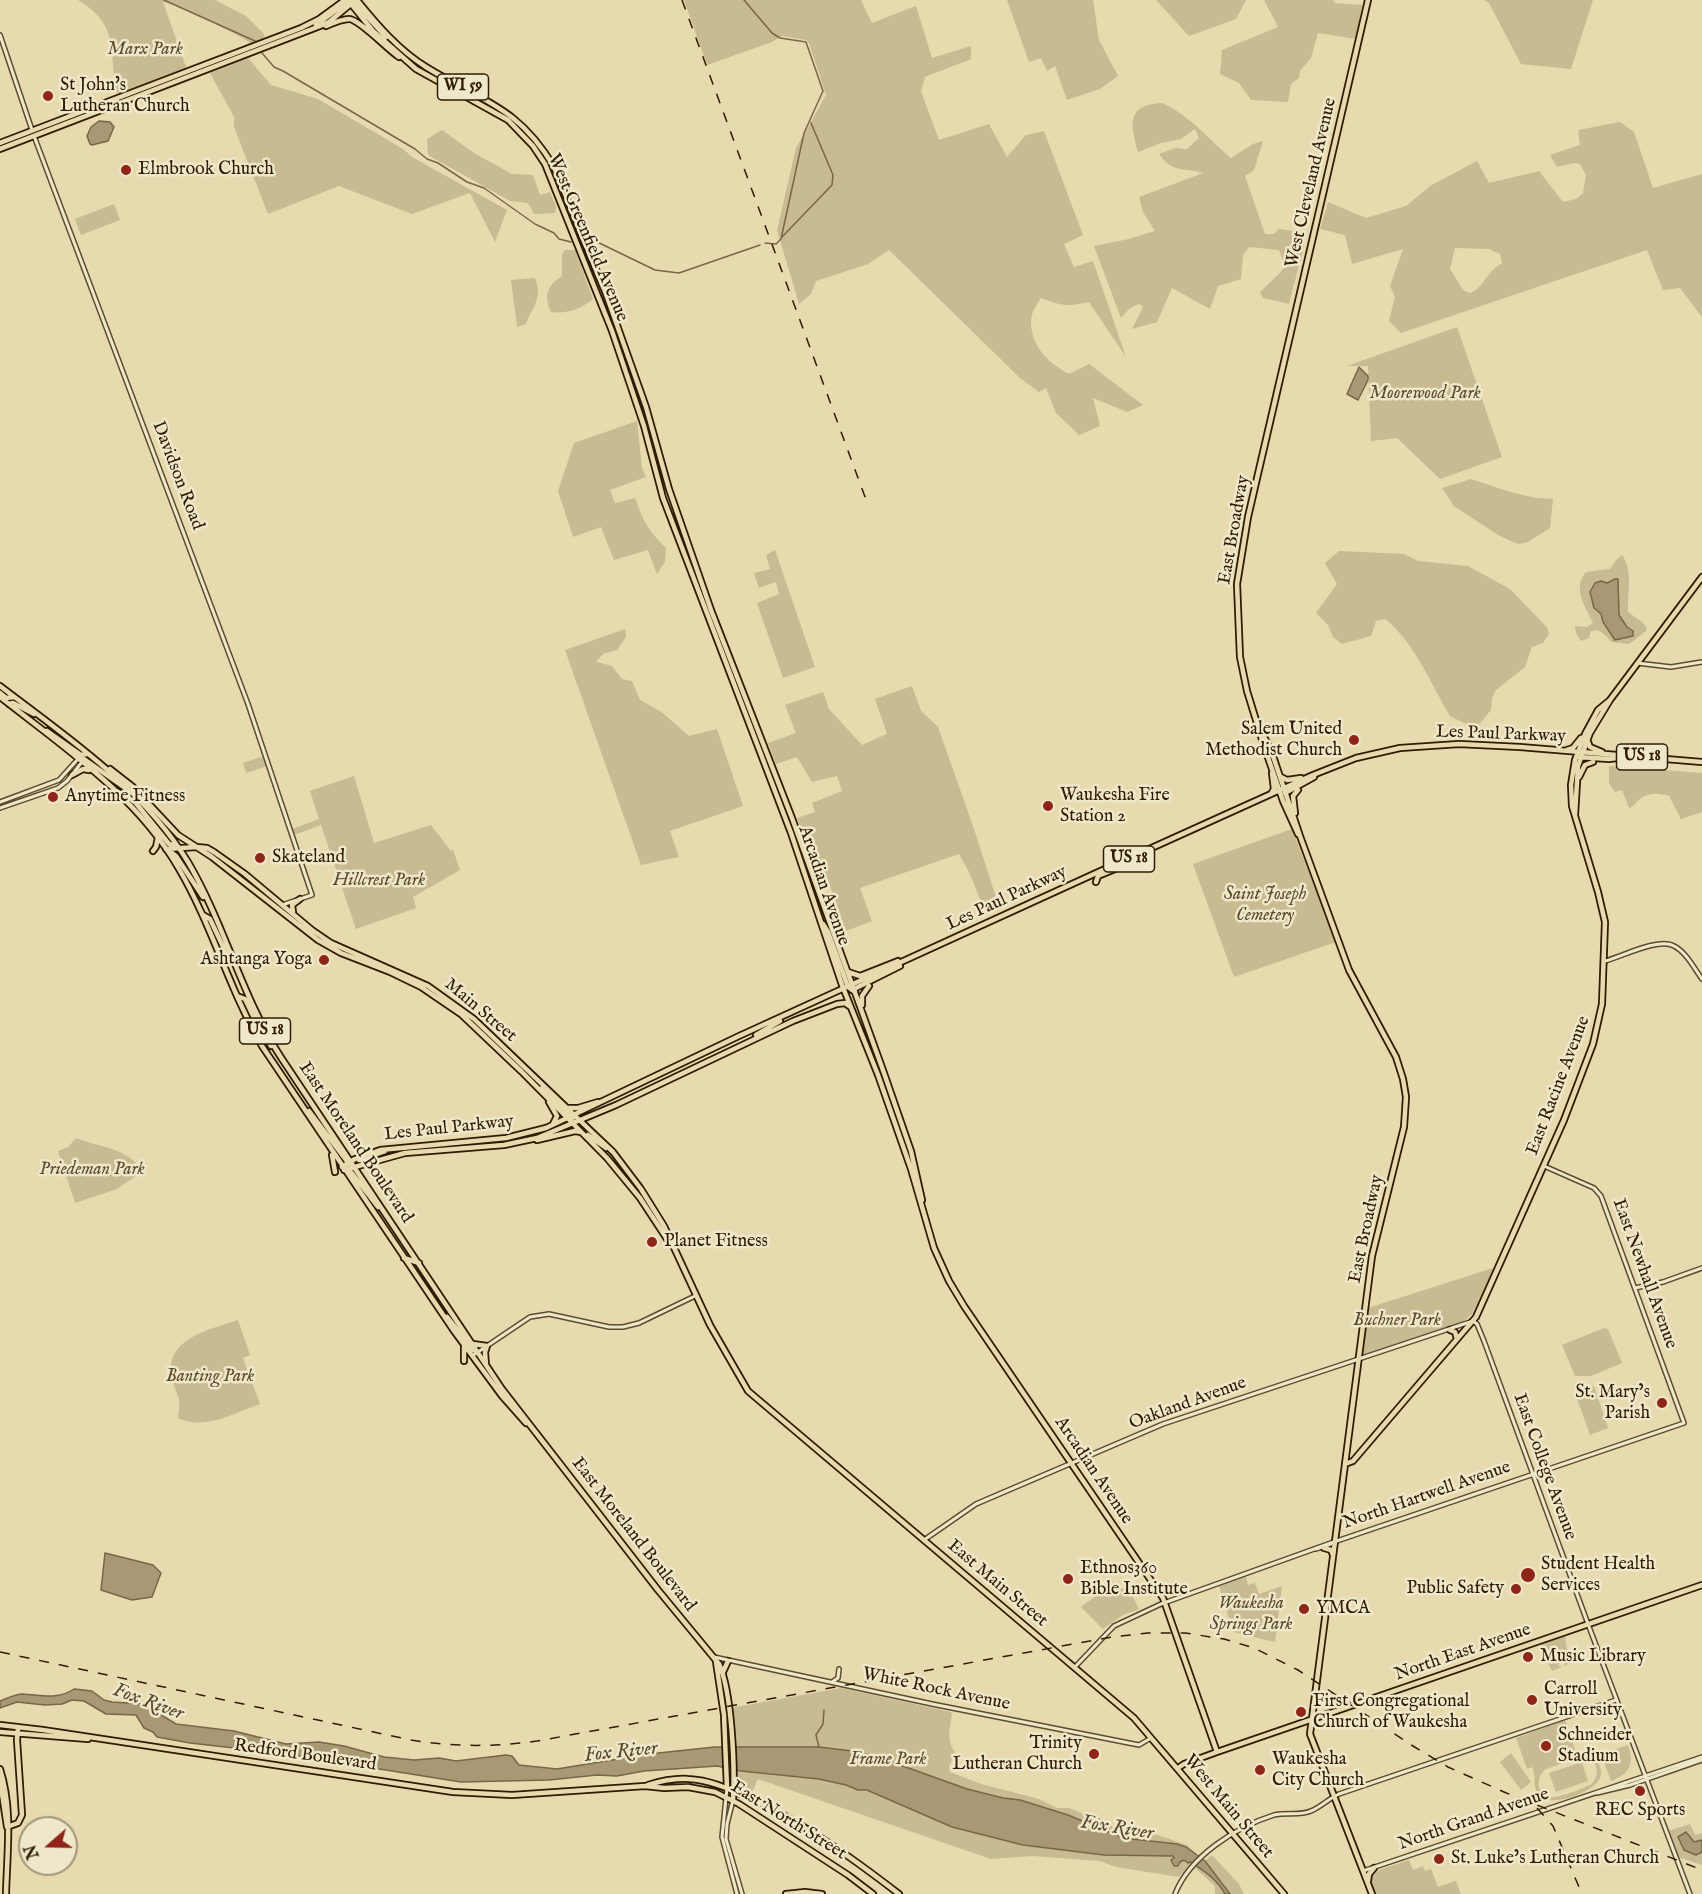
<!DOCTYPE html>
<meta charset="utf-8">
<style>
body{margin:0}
#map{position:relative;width:1702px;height:1894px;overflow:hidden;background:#e7daae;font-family:"IM FELL English",serif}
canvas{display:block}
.north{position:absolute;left:18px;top:1816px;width:60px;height:60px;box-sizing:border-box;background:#efe7ca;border:2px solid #a2967a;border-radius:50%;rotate:250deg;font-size:16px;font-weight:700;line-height:24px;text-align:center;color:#2f1c02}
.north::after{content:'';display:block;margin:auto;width:21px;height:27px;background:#8f2418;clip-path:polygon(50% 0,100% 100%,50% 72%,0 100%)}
</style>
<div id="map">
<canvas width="1702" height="1894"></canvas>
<div class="north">N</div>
</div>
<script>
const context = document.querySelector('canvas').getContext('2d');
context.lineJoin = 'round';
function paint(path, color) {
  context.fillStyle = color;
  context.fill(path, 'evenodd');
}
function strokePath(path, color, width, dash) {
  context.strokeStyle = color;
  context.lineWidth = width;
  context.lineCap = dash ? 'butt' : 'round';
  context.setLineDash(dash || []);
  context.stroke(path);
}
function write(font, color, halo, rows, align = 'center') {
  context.font = font + ' "IM FELL English",serif';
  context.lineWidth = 5;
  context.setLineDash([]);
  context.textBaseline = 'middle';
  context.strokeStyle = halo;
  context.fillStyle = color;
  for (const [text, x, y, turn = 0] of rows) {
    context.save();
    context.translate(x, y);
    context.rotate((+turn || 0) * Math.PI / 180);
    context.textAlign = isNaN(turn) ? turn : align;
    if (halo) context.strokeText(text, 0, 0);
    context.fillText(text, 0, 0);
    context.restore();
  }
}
paint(new Path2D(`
 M78,0H215L246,16L264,34L263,41L252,45C248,38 175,4 163,2L187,70L121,95L117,93C108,51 121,26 78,0Z
 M684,0H861L872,23L916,6L932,58L971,46V59L925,77L921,91L939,140L989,124L1007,157L1026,135L1044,131L1083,235L1064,244L1074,267L1093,261L1126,357L1089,302C1067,307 1062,306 1041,298C1037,304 1031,313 1031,320C1030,345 1048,363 1069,374L1089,364L1143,405L1127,412L1093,398L1100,426L1079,435L1056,413L1046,388L1039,392L1020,378L889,250L868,264L816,281L811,294L799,304L777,230L796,148L826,95L809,43L806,40L782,36L772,42L707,65Z
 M1007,0H1093L1099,40L1118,76L1100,89L1067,100L1055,66L1047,71L1041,58L1029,62Z
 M1156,0H1246L1236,19L1189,36Z
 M1264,0H1333L1335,3L1362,5L1356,39L1318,33L1311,58L1300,71L1299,78L1291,84L1288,102L1251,100L1239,83L1220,74L1222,50L1278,27Z
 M1484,0H1593L1571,69L1521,64L1489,3Z
 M248,58L271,85L318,99L403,149L412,157L507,210L495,242L470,193L412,214L339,186L268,214L234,127V117L210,73Z
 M1162,103C1192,117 1207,138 1231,158L1253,144L1263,141L1254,170L1245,176L1265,234H1274L1279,229L1293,231L1304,246L1289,304L1263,298L1260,292L1280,273L1285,266L1279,250L1249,247L1243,255L1241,279L1218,286L1210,309L1172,288L1157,322L1132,329L1143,307L1139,304L1130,308L1121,318L1094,246L1129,239L1155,231L1143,212L1139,197L1203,173C1184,167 1173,174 1159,154L1175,148L1187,149L1199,138L1195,129L1181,139L1161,143L1138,152C1130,124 1126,105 1162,103Z
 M1620,122L1634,132L1653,188L1702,174V317L1680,288L1663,290L1647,250L1401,333L1389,321L1395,297L1390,286L1403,249L1352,264L1345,235L1320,229L1328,202L1366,218L1406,206L1430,186L1477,161L1489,183L1539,171L1563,202L1576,199L1583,193L1586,175L1580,164L1575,163L1557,167L1550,155L1580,145L1578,130ZM1455,248L1489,249L1500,254L1502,263C1486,272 1484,288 1470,293L1463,290L1450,269Z
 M442,130L474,153L512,174L533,175L540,195L550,192L556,206L555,213L534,214L528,203L510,201L428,155L427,139Z
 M114,204L120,220L81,235L75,219Z
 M565,250H575L593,299C581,309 567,314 551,312C543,295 548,285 562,276V255Z
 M535,278C543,299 533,305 526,324L517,327L511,280Z
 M1457,327L1502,457L1440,479L1397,438L1371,441L1368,366H1347Z
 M637,421L642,468L646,477L610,490L615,503L635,498C643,520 648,531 666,548L665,562L657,574L648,550L614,560L601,527L573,537L558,491L574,443Z
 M1471,479L1510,492L1536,498L1553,499L1550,528L1528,542L1519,544L1513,542L1498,535L1454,506L1442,488Z
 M775,550L815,667L783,678L757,603L779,594L776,582L759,588L754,573L770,569L766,555Z
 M1339,551L1404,554L1418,561L1468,566L1510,589L1537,617L1547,627L1549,634L1543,643L1532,647L1525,667L1496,690L1492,698L1491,710L1477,727L1464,723L1450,716C1430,683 1416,644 1385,619L1376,621L1371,636L1342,644L1333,637L1328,625L1316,613L1337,584L1325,563Z
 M1622,555C1634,572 1627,594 1628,612L1642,622L1647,628L1646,631L1629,644L1612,642C1605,636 1601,628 1591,631L1589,638L1581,641L1576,633L1575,626L1587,627L1593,623C1585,606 1572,588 1586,572L1610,569L1617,559Z
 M625,629L626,637L617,650L603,654L596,661L597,662L612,666L622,679L632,681L640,700L663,713L689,736L717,729L743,806L670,831L679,857L641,865L565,650Z
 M912,686L921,711L938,727L973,826L1000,910L986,914L969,872L959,854L860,888L872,921L846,931L826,875L815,866L797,818L815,812L812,803L842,791L837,776L812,782L797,757L776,764L768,743L796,733L785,705L823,692L829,709L862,745L887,734L875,699Z
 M264,756L267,766L246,773L243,763Z
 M1609,766L1702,773V812L1681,819L1669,796C1659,793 1649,792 1640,799C1635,802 1635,806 1629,808L1622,790L1615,792L1609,783Z
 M354,776L374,843L431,825L451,851L453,850L460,870L413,897L416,908L356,929L321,825L294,835L292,829L319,819L310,791Z
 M1292,829L1336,942L1234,977L1193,864Z
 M76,1138C101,1148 126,1147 143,1171L117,1189L75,1203L58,1151L68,1147Z
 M1493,1268L1494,1270L1472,1314L1463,1322L1361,1356L1368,1308Z
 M238,1320L250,1355L243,1358L260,1404C234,1413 205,1431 178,1418C178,1412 180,1406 179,1400C177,1391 171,1382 171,1373C168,1337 212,1329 238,1320Z
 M1604,1328L1608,1329L1622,1363L1591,1376H1575L1562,1345Z
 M1594,1386L1608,1428L1590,1435L1575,1393Z
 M1246,1576L1248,1585L1255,1583L1259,1594L1282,1586L1275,1642L1233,1632L1219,1586Z
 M1114,1582L1121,1588L1129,1589L1139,1609L1123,1615L1103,1629L1081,1607Z
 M1565,1636L1567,1651L1572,1661L1565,1666L1563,1662H1560L1558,1666L1562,1667L1552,1671L1543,1654L1542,1644Z
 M841,1688L951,1712L952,1714C950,1728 946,1740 955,1752L949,1767L950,1772L981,1784L1039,1799L1057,1808H1069L1093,1818L1098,1817L1125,1835L1155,1834L1187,1845L1199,1856L1179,1877L1116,1867L1100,1861L1033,1856L991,1859L758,1779L751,1795L738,1789L735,1786L730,1708Z
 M1565,1720L1576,1753L1557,1761L1590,1750C1593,1759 1603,1764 1601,1775C1598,1792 1552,1808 1540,1796C1532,1788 1536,1778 1533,1769L1532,1767L1527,1769L1516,1738ZM1581,1757C1596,1758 1602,1771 1592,1784C1584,1788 1560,1798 1551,1797C1535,1795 1536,1776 1546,1769Z
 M1628,1745C1635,1765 1629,1774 1611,1781L1602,1757L1604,1753Z
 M1511,1753L1531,1782L1521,1790L1500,1762Z
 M1582,1762L1588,1781L1556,1792L1549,1773Z
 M1690,1824L1695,1835L1702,1833V1865L1678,1857L1668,1831Z
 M1212,1855L1239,1884L1244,1894H1215V1886L1195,1868Z
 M1409,1860L1413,1870L1423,1866L1425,1871L1431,1869L1438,1887L1456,1881L1461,1894H1374L1369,1880L1373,1872Z`), '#c8ba91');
const water = new Path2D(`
 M99,121L110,122L114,127L108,141L92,145L90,144L87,136L91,127Z
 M1359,367L1368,376V380L1358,400L1347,394Z
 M1615,579H1618L1619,615L1627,627L1633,631V636L1615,640L1603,622L1601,614L1594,608L1590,592L1595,583L1601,581L1607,583Z
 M105,1553L153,1565L161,1573L152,1597L132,1600L101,1590Z
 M74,1689L92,1691L104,1700L112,1702L143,1704L176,1724L234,1731L286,1744L319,1742L344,1746L384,1757L414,1760L439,1758L456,1761L506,1755L512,1756L519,1765L557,1769L649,1754L715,1747H819L852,1751L875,1756L967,1789L1003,1798L1020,1800L1068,1815L1123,1838L1177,1844L1186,1847L1205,1861L1230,1894H1225C1217,1879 1204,1871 1191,1862L1188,1863L1184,1860L1180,1862L1178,1866H1174L1171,1860L1174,1858L1173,1856L1104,1855L1023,1845L952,1827L867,1790H858L846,1785L819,1779L741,1771L717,1766L644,1771L617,1776L597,1775L549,1780L461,1782L279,1753L190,1743L157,1737L153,1732L144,1728L136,1715L106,1714L84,1701L72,1700L62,1704L45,1705L17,1702L0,1708V1701C8,1698 15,1694 23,1694C42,1695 58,1700 74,1689Z
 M1686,1832L1694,1842L1702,1840V1852L1696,1855L1684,1850L1678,1837Z`);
paint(water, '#a89974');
strokePath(water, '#786746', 1.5);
strokePath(new Path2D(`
 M164,0L255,41
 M744,0L772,33L780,38L806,42L823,91L804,133L781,239L776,244L765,243
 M262,53L274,67L283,71L415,149L427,159L438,163L467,182L484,188L535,224L554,233L559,239L571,242
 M782,237L832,185L833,175L811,123
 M589,238L655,270L679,273L760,245
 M819,1747L816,1735L823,1724L824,1710`), '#786746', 1.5);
const minor = new Path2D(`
 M0,35L32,130
 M34,136L248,704L312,895L282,905
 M1637,663L1671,667L1702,662
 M0,802L59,780L78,759
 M0,808L58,788L67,781L82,762
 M1605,961C1621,957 1659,937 1674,946C1686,952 1694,968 1702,979
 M1635,1288L1663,1282L1702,1268
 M472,1356L530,1317L549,1314L609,1327H623L639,1323L695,1296
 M924,1540L976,1504L1163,1424L1473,1321L1477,1324L1484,1341L1588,1624L1690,1894
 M1316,1549L1331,1544
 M714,1657L932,1704L1139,1745L1151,1738
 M1074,1668L1114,1626L1161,1604L1328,1544L1684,1423L1601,1196L1594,1188L1544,1166
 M832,1682L838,1678L839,1669
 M727,1788L722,1837L737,1894
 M1597,1793L1630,1785L1702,1760
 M733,1800L727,1824L726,1839L742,1894
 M1363,1871L1702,1757
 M1175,1894C1190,1856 1236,1827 1274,1815C1286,1812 1300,1816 1311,1811C1321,1807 1328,1799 1339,1794L1616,1700`);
const major = new Path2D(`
 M348,0L373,31L416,69L508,120L533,146L545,164L612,331L644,426L663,498L791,833L842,985L878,1075L911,1169L934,1248L949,1281L964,1306L1163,1598L1217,1752
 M352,0L386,37
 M357,0C377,25 399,50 426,67C481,101 518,106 554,167L606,294L646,407L669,489L711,610L792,818L884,1073L911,1151L922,1200
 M316,25L350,0
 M326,26C333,23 342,19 349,19C359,19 388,50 399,57
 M0,143L301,28L319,19L345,0
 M0,149L320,26L329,22L352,3
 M0,686C68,738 143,788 188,862C225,925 242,998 282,1059L502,1389L658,1590L719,1664C732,1692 735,1768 733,1800
 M0,693L6,698L14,697
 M0,697C65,748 137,796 179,869C212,925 229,989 262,1046L454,1331L502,1396L526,1423
 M9,704L13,703L34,714
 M1260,728L1273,756L1300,836L1349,970L1396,1057L1403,1079L1406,1097L1404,1127L1372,1256L1310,1734L1372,1894
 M47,731L81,755L87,754
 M1588,742L1590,747L1602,752
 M1567,750L1573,748L1581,738
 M1579,757L1609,759L1625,757
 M78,759H84L125,788
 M110,769L133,787L178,835L212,857L318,940L341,953L390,972L421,987L462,1015L521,1071L607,1158L640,1198L667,1239
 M72,775L83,769L89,770
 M1281,777L1287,780L1301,778
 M1579,777L1585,765L1593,762
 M122,793L135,802L169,844L175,846
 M1285,793L1314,777
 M1271,794L1274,789L1272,773
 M1295,813L1293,796L1298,790
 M1575,815L1578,766L1590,733L1610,700L1702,577
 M1298,834L1283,801L1264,746L1247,691L1240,657L1237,584L1248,517L1368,0
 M166,849L197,847L207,848L214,852L245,874L312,930L331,943L428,986L474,1019L593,1133L613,1152L641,1189L664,1226L710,1325L748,1391L1134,1718L1284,1894
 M167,849L176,856L203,897
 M153,851L156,847L158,837
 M1096,882L1098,876L1115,869
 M293,912L292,905L300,899
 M203,915L210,919L227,955
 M823,924L828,932L848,987L855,992
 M848,972L860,976L898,961
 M852,990L900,966
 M237,996L245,999L258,1026L271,1046
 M862,1005V996L869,986
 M756,1035L780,1021
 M542,1088L573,1118
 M549,1102L557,1116L553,1124
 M568,1108H578L598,1102
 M309,1111L349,1164
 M588,1135L606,1148
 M537,1140L575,1131L581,1132
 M332,1155L335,1172
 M359,1160L385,1151
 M342,1167L355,1159L380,1150L506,1138L546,1128L739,1036L1094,874L1313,775L1356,758L1400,748L1459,744L1520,747L1702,762
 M345,1168L351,1172L378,1207
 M344,1170L405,1153L504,1145L537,1138L616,1105L793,1021L837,1004L845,1003L849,1006
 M404,1258L419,1263
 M447,1317L473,1350L478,1352
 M1450,1330L1455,1332L1457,1339
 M473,1344L487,1346L485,1352L486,1365
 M464,1347V1361
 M1345,1464L1353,1461L1476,1317L1564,1120L1593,1044L1602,1004L1605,922L1598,892L1572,806L1571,785L1575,760L1585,734L1598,710L1610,700
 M1324,1548L1331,1550L1333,1555
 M716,1662L724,1715L727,1788
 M723,1672L728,1661
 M0,1725L43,1730L453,1792L512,1795L645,1786L664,1788L688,1787L715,1792L739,1804L848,1875L873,1894
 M0,1732L88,1739
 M1178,1768L1184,1764L1217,1752L1702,1585
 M0,1769C13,1809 7,1852 6,1894
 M0,1780L7,1827
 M648,1785C661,1781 675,1778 688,1779C709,1780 727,1788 745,1796C801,1821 851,1857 899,1894
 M7,1827L18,1823L22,1815L17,1740L18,1727
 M1368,1881L1369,1874L1374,1868
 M786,1894L805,1892L822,1894`);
strokePath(minor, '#5d4c2d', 6);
strokePath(major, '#2f1c02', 8);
strokePath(minor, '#efe7ca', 3);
strokePath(major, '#e7daae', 4.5);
strokePath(new Path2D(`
 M682,0L868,505
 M0,1652L411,1740C453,1747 494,1747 537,1741L1112,1637L1148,1633H1185L1224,1639L1254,1648L1298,1670L1413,1746L1448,1767L1504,1792L1702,1870
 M1537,1808L1553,1826L1582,1894`), '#2f1c02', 1.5, [10, 10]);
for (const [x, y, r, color] of [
 [48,96,6,"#8f2418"],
 [126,170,6,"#8f2418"],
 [1354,740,6,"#8f2418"],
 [53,797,6,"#8f2418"],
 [1048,806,6,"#8f2418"],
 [260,858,6,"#8f2418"],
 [324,960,6,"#8f2418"],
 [652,1242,6,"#8f2418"],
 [1662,1403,6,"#8f2418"],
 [1528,1575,8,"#8f2418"],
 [1068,1579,6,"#8f2418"],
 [1516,1589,6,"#8f2418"],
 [1304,1609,6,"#8f2418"],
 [1528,1657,6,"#8f2418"],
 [1532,1700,6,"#8f2418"],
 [1301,1712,6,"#8f2418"],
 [1546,1746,6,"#8f2418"],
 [1094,1754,6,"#8f2418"],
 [1260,1770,6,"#8f2418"],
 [1640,1791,6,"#8f2418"],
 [1439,1859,6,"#8f2418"]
]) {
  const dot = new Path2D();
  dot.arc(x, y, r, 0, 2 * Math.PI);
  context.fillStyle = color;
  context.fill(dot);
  strokePath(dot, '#efe7ca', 2);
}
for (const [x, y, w] of [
 [463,87,51],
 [1642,757,51],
 [1129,859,51],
 [265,1031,51]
]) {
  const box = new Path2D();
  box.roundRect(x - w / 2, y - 13, w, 26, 4.5);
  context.fillStyle = '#efe7ca';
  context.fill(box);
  strokePath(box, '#2f1c02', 1.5);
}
write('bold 16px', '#2f1c02', null, [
 ["WI 59",463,87],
 ["US 18",1642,757],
 ["US 18",1129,859],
 ["US 18",265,1031]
]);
write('italic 18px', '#5d4b2d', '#efe7ca', [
 ["Marx Park",145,50],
 ["Moorewood Park",1425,394],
 ["Hillcrest Park",379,881],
 ["Saint Joseph",1265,895],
 ["Cemetery",1265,916],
 ["Priedeman Park",92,1170],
 ["Buchner Park",1397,1321],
 ["Banting Park",210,1377],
 ["Waukesha",1251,1604],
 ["Springs Park",1251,1625],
 ["Frame Park",888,1760]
]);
write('18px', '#2f1c02', '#efe7ca', [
 ["St John's",60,86],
 ["Lutheran Church",60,107],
 ["Elmbrook Church",138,170],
 ["Salem United",1342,730,"right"],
 ["Methodist Church",1342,751,"right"],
 ["Waukesha Fire",1060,796],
 ["Station 2",1060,817],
 ["Anytime Fitness",65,797],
 ["Skateland",272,858],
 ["Ashtanga Yoga",312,960,"right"],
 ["Planet Fitness",664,1242],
 ["St. Mary’s",1650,1393,"right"],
 ["Parish",1650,1414,"right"],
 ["Student Health",1541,1565],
 ["Services",1541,1586],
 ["Ethnos360",1080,1569],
 ["Bible Institute",1080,1590],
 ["Public Safety",1504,1589,"right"],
 ["YMCA",1316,1609],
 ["Music Library",1540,1657],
 ["Carroll",1544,1690],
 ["University",1544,1711],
 ["First Congregational",1313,1702],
 ["Church of Waukesha",1313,1723],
 ["Schneider",1558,1736],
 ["Stadium",1558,1757],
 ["Trinity",1082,1744,"right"],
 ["Lutheran Church",1082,1765,"right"],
 ["Waukesha",1272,1760],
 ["City Church",1272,1781],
 ["REC Sports",1640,1811,"center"],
 ["St. Luke’s Lutheran Church",1451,1859]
], 'left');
write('18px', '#2f1c02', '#efe7ca', [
 ["West Cleveland Avenue",1312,183,-77],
 ["West Greenfield Avenue",587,238,67],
 ["Davidson Road",177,476,69],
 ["East Broadway",1235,530,-80],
 ["Les Paul Parkway",1501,735,2],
 ["Arcadian Avenue",823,886,71],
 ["Les Paul Parkway",1007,899,-25],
 ["Main Street",480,1011,40],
 ["East Racine Avenue",1559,1086,-69],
 ["Les Paul Parkway",449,1129,-6],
 ["East Moreland Boulevard",355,1143,56],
 ["East Broadway",1367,1229,-78],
 ["East Newhall Avenue",1644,1274,70],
 ["Oakland Avenue",1188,1404,-20],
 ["East College Avenue",1544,1467,70],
 ["Arcadian Avenue",1093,1471,56],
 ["North Hartwell Avenue",1427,1496,-19],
 ["East Moreland Boulevard",633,1535,52],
 ["East Main Street",997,1584,40],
 ["North East Avenue",1463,1653,-19],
 ["White Rock Avenue",936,1690,12],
 ["Redford Boulevard",305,1756,8],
 ["West Main Street",1228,1807,50],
 ["North Grand Avenue",1474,1820,-19],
 ["East North Street",788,1821,32]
]);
write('italic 20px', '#59482a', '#efe7ca', [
 ["Fox River",148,1703,20],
 ["Fox River",621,1753,-6],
 ["Fox River",1117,1829,9]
]);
</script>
